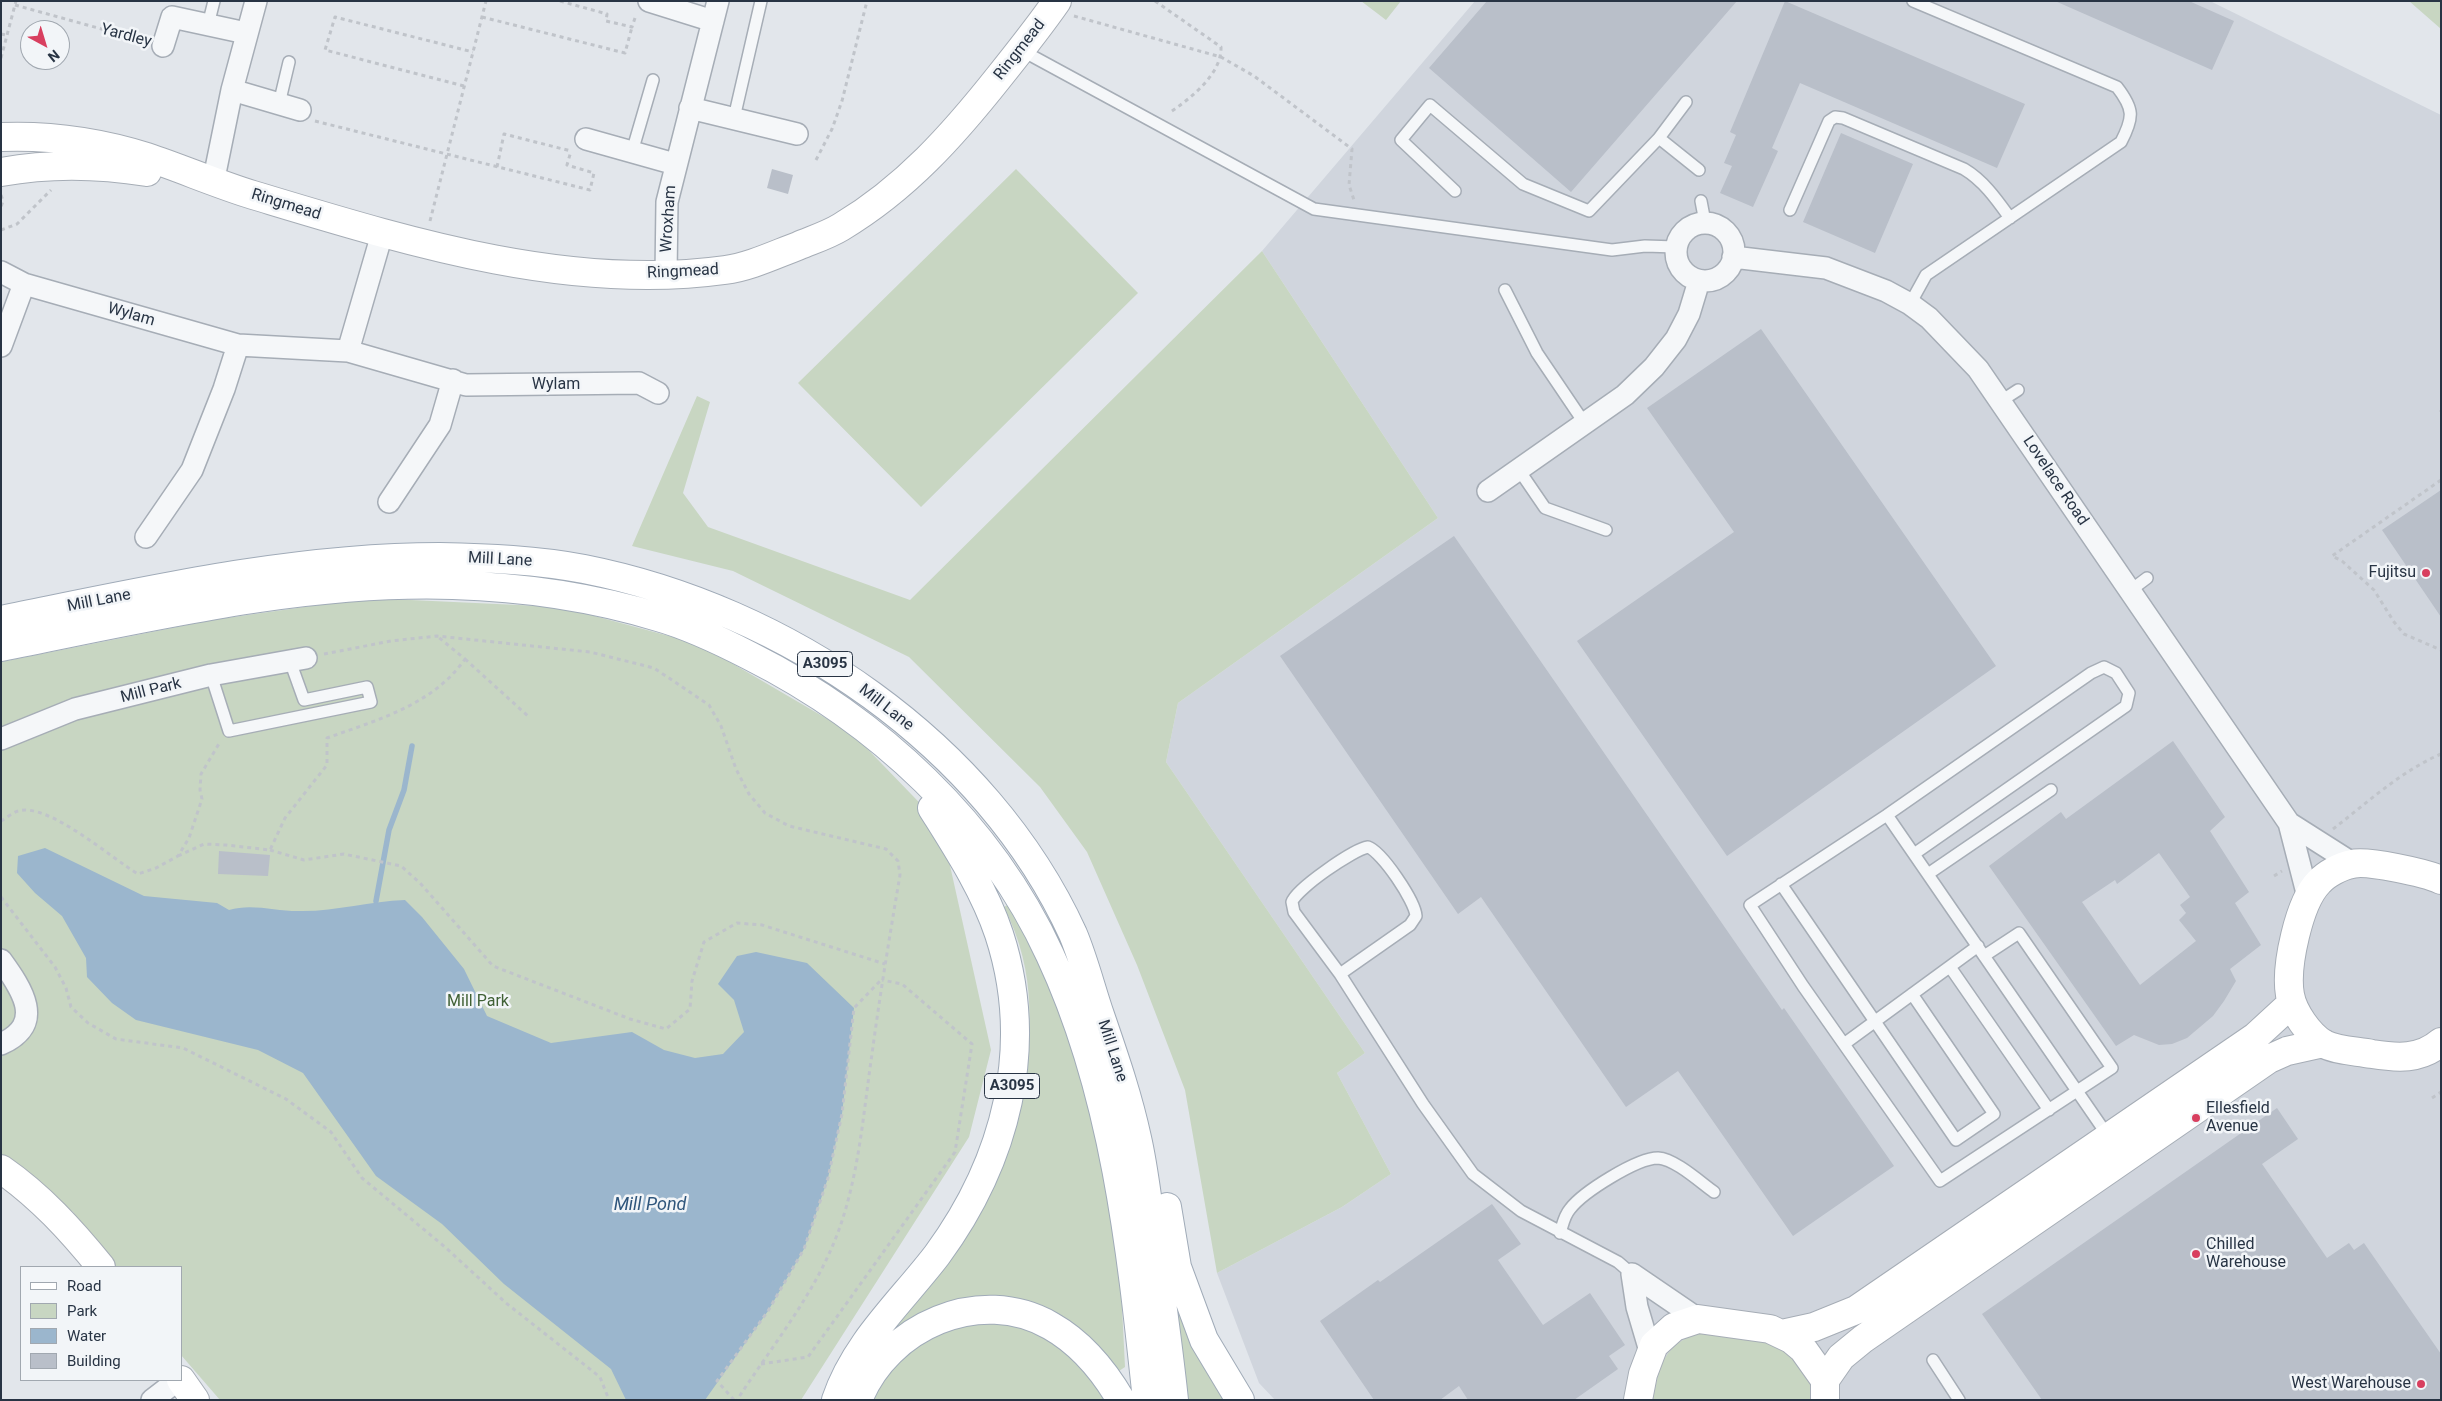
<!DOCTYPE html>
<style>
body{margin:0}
#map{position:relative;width:2442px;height:1401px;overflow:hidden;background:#e2e6eb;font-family:Roboto,sans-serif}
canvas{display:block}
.frame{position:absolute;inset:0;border:2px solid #283444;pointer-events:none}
.legend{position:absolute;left:20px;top:1266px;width:162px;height:115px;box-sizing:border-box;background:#f2f5f8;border:1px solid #a1a8b0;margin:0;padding:6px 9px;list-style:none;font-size:15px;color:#283444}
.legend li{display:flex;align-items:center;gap:10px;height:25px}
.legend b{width:25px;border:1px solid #a1a8b0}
.north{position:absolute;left:20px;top:20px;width:50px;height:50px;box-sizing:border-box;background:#f2f5f8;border:1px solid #a1a8b0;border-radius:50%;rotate:141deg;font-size:14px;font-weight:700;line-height:20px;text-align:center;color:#283444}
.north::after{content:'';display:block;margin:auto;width:18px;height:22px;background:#d83f5f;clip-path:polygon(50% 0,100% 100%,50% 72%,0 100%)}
</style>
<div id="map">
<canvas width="2442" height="1401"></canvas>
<div class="frame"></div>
<ul class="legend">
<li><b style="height:6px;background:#fff"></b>Road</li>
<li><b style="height:14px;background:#c8d6c2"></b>Park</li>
<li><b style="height:14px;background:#9bb6cd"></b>Water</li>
<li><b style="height:14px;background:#b9bfc9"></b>Building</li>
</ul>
<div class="north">N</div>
</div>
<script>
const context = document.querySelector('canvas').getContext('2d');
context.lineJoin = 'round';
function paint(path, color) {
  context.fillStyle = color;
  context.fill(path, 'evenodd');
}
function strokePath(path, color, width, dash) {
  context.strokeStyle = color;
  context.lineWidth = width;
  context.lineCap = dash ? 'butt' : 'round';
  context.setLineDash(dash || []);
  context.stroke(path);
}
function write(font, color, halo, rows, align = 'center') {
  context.font = font + ' Roboto,sans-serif';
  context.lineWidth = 5;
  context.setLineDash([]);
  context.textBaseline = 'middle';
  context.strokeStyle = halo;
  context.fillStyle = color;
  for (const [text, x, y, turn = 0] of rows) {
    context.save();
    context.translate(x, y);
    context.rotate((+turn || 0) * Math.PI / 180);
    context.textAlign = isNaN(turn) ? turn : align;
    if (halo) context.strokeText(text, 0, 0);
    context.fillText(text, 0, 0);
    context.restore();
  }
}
paint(new Path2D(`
 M1475,1H2210L2441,115V1400H1275L1259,1383L1217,1273L1342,1207L1391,1174L1337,1073L1365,1053L1166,762L1178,703L1438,518L1262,251Z`), '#d0d5dd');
paint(new Path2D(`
 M1361,1H1401L1386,20Z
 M2410,1H2441V29L2409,1Z
 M1016,169L1138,293L921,507L798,383Z
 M1262,251L1438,518L1178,703L1166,762L1365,1053L1337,1073L1391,1174L1342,1207L1217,1273L1185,1090L1137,965L1087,852L1040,787L909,657L733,571L632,546L697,396L710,402L683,493L708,527L910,600Z
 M368,598L561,607L699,644L853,734L941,825L991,1050L969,1137L801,1400H220L181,1355V1267H115L73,1212L1,1160V662L212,620Z
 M1009,904L1047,974L1093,1110L1119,1247L1125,1367L1119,1371L1093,1343L964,1305L846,1390L1020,1106C1032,1033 1038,975 1004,907Z
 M1173,1281L1232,1400H1187Z
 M1006,1322L1061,1343L1111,1400H866L869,1393L921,1339L966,1323Z
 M1701,1332L1769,1341L1792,1351L1812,1381L1813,1400H1653C1660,1364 1663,1345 1701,1332Z`), '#c8d6c2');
paint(new Path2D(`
 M45,848L144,896L217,903L229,910C251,903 275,911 298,911C334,912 369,901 405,900L422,917L464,969L487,1016L551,1043L632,1032L664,1050L695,1058L723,1054L744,1032L734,1000L718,984L737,956L756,952L807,963L854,1008L842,1114L828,1178L804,1249L768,1311L705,1400H626L611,1369L504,1284L442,1224L376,1176L303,1073L258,1050L136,1020L112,1003L87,977L86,958L62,916L35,893L17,873L18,856Z`), '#9bb6cd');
strokePath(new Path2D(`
 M376,901L389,830L404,790L412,746`), '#9bb6cd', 5.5);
paint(new Path2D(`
 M1487,1H1737L1571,192L1429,68Z
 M1785,1L2025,104L1997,168L1800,83L1772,148L1778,151L1753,207L1720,193L1732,166L1724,163L1736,135L1730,132Z
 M2055,1H2189L2234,21L2212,70Z
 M1841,133L1913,164L1875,253L1803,222Z
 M772,169L793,175L788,194L767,188Z
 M1761,329L1996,666L1727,856L1577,641L1734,532L1647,408Z
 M2441,490V617L2382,530Z
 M1454,536L1782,1010L1784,1008L1894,1166L1793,1236L1678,1071L1626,1107L1481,897L1458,914L1280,656Z
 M2173,741L2225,817L2210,831L2249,892L2235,903L2261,945L2230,969L2236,981L2224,1001L2213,1016L2187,1038L2172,1044L2159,1045L2134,1035L2116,1046L1989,866L2061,812L2066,819ZM2159,853L2190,897L2180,905L2186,913L2179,920L2196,941L2140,985L2082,902L2115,880L2117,884Z
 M219,851L270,855L268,876L218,874Z
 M2277,1108L2298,1139L2262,1164L2327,1258L2349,1243L2354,1250L2364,1243L2441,1354V1400H2042L1982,1314Z
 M1492,1204L1521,1244L1498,1260L1543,1325L1590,1293L1625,1345L1609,1356L1618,1369L1574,1400H1468L1459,1386L1440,1400H1374L1320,1321L1378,1280L1380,1282Z`), '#b9bfc9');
const lane = new Path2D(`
 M208,25L214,1
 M1021,50L1314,209L1612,250L1645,246L1676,247
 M279,104L289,62
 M734,118L761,1
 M1659,138L1686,102
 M632,152L653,80
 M1455,191L1401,140L1430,105L1523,184L1589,211L1659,138L1699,170
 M1701,201L1705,222
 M1790,210L1829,121L1835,117L1843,118L1964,169C1984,181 1997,200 2010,218
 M1505,290L1537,353L1585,424
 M1910,304L1926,275L2121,142C2134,117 2134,109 2117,87L1913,1
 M2001,401L2018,390
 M1519,470L1545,508L1606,530
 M2131,590L2147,578
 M211,675L229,731L371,702L367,687L304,700L290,661
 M1887,815L2108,1136
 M1914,854L2126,706L2129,693L2116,673L2104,667L2091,673L1887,815L1750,905L1803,986L1940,1181L2112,1068L2019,933L1984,956
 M1928,874L2051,790
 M1781,884L1956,1140L1994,1114L1912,994
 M1950,967L2049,1110
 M1340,974L1410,925L1416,916C1415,901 1382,852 1368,847C1354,849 1296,889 1292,902L1294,912L1340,974L1423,1104L1473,1174L1521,1211L1618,1262L1632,1274
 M1844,1044L1978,946
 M1560,1233C1563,1224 1564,1216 1570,1209C1583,1192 1637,1158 1658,1158C1675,1159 1700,1182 1714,1192
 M1933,1360L1959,1400`);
const street = new Path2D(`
 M649,1L713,21
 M163,46L172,17L246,33
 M232,90L300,110
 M690,108L797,134
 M586,139L675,164
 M213,183L232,90L256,1
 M1676 252a29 29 0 1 1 58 0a29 29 0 1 1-58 0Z
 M1733,257L1826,268L1886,291L1910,304L1929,318L1978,369L2289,823L2308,897
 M1,272L24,284L238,345L348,351L466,385L639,383L658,393
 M666,275L667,202L718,1
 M1,346L24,284
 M348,351L382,234
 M1488,491L1625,395L1654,367L1676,339L1689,314L1699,281
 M389,502L440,425L453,380
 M146,537L192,470L224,389L238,345
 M1,739L75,709L211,675L306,658
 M2289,823L2352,863
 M1,960C22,989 46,1024 1,1044
 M1632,1274L1698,1319
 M1632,1274L1637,1307L1650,1351
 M152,1400L178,1380`);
const secondary = new Path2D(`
 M1,137C51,135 99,142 147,157C183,169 217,184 253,195C403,240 566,292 725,270C749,267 774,255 798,246C812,240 828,235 841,227C906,188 953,135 999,77C1019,52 1039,27 1057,1
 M1,172C50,163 98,164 147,172
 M2441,880C2426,873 2367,860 2352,864C2341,866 2326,874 2319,882C2299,902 2285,967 2290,995C2293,1012 2309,1035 2324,1044C2338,1051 2357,1051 2372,1054C2397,1058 2420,1060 2441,1042
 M1,1169C40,1196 71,1230 101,1267
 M1782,1334L1814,1327L1856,1310L2255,1037L2292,1003
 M181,1380L195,1400
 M1825,1380L1841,1357L1863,1339L2269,1059L2287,1051L2323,1043
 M1638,1400L1643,1374L1654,1345L1674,1327L1698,1319L1770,1329L1791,1339L1803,1349L1825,1380V1400`);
const primary = new Path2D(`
 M1,620C145,591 292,557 440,557C488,558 537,560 584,569C786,609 986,744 1073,934C1084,960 1091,989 1100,1015C1114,1056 1128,1096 1137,1138C1144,1168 1147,1200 1152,1230C1160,1287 1168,1343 1174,1400
 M1,647C148,618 303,580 453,585C522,587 592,597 658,617C690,626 721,641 750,656C877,720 990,824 1050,955C1115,1094 1131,1249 1147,1400
 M1167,1207L1177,1267L1204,1340L1240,1400
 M836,1400C855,1343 901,1302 937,1255C1006,1161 1036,1047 999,934C984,889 957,848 932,808
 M858,1400C887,1326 980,1285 1051,1326C1081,1343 1104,1371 1121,1400`);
strokePath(lane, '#a6adb6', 14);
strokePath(street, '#a6adb6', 24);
strokePath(secondary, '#a6adb6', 30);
strokePath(primary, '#a0abb8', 30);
strokePath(new Path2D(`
 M560,1L607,14L606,21L632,27L636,15
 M1155,1L1221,47C1222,74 1190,99 1169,113
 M15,5L145,41
 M1074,16L1221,57L1254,76L1352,149L1349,185L1354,200
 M482,17L625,53L632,27
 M1,34L7,35
 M1,58L16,1
 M464,86L325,50L335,17L473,52
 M315,121L590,190L594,173L567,165L571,151
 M816,160L832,129L842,101L867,1
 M497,167L504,134L571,151
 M1,195L3,201L1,207
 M430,221L486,1
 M1,230L17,224L51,190
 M2441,410V412
 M2441,480L2332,556L2342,561L2374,590L2394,622L2404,634L2441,650
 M324,654L391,641L437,636L590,652L654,668L709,705L721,726L736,769L749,794L765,813L789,826L886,849L898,861L900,875C890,934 880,994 872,1054C863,1115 859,1177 837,1235C814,1295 772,1346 737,1400
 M465,659L529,717
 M1,821C6,818 12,813 18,811C48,802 111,858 138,874L156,868L178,856L189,838L202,799L200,790L201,774L220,742
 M2333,829C2367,803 2401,771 2441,754
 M270,850L304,860L344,854L401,866L420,883L493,966L630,1019L666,1029L690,1009L692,981L704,942L737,923L762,925L885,964
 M178,856L204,844L226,845L270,850L285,818L327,765V738C377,720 433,705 465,659L437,636
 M2274,876L2282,871
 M1,897L55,967L66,988L71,1007L88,1023L116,1039L183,1048L286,1099L331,1132L362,1178L445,1247L506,1303L600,1377L609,1400
 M2432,1098L2441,1092
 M761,1364L808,1357L955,1152L972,1044L902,984L882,980
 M734,1400L717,1381L768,1311L804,1249L828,1178L842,1114L854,1008L881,980`), '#c0c4ca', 3, [4, 4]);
strokePath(lane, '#f5f7f9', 11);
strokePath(street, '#f5f7f9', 21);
strokePath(secondary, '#fff', 28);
strokePath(primary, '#fff', 28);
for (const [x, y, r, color] of [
 [2426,573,5,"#d83f5f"],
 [2196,1118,5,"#d83f5f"],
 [2196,1254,5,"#d83f5f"],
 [2421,1384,5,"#d83f5f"]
]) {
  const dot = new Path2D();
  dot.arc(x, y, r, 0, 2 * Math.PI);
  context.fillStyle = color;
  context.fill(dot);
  strokePath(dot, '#f2f5f8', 2);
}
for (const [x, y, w] of [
 [825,664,55],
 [1012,1086,55]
]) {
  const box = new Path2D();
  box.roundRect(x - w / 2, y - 12.5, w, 25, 4);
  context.fillStyle = '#f2f5f8';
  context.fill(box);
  strokePath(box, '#283444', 1);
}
write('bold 15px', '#283444', null, [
 ["A3095",825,664],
 ["A3095",1012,1086]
]);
write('16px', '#283444', '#f2f5f8', [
 ["Yardley",126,36,15],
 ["Ringmead",1020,50,-52],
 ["Ringmead",286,205,17],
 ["Wroxham",669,219,-86],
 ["Ringmead",683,272,-3],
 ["Wylam",131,315,16],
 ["Wylam",556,385],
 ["Lovelace Road",2055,481,56],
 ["Mill Lane",500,560,3],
 ["Mill Lane",99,601,-11],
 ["Mill Park",151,691,-14],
 ["Mill Lane",886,708,38],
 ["Mill Lane",1112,1051,72]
]);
write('16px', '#283444', '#f2f5f8', [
 ["Fujitsu",2416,573],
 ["Ellesfield",2206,1109,"left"],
 ["Avenue",2206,1127,"left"],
 ["Chilled",2206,1245,"left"],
 ["Warehouse",2206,1263,"left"],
 ["West Warehouse",2411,1384]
], 'right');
write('16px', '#406135', '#f2f5f8', [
 ["Mill Park",478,1002]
]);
write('italic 18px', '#2f567c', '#f2f5f8', [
 ["Mill Pond",650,1205]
]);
</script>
